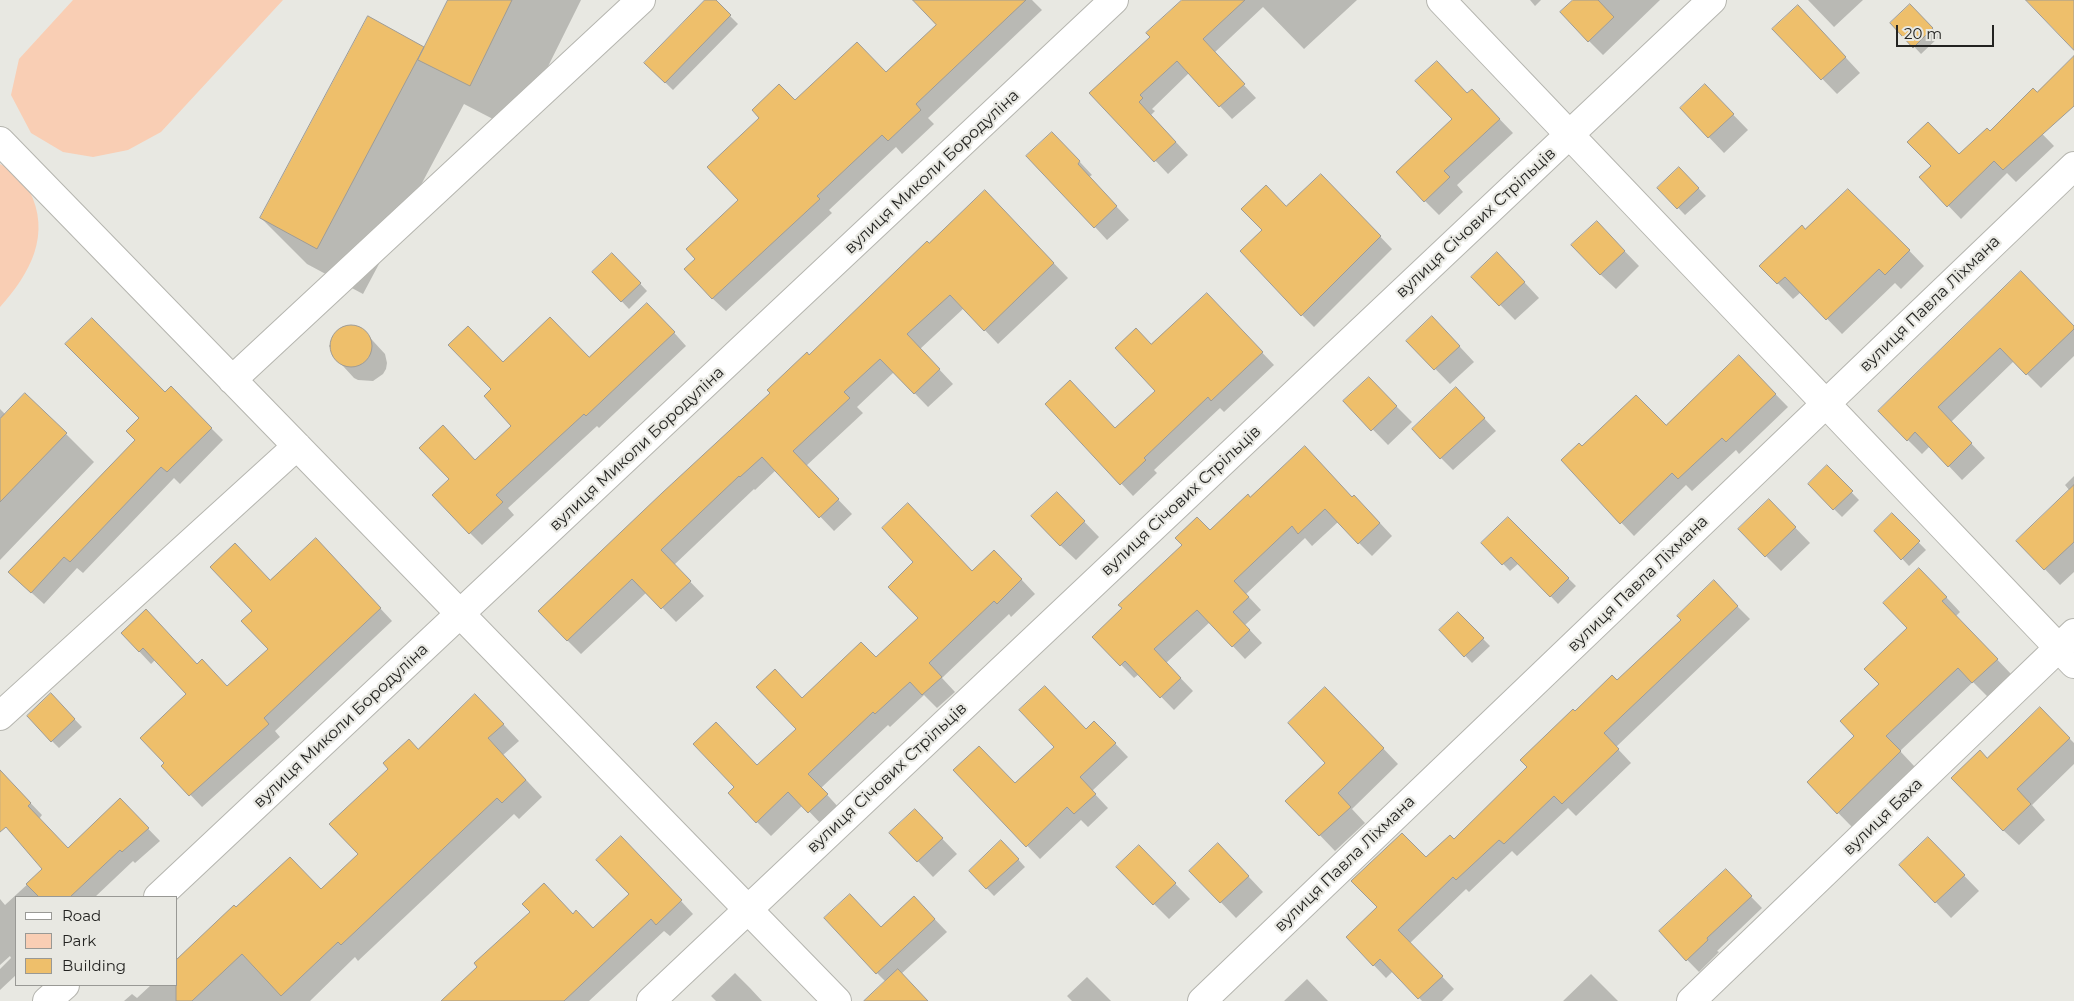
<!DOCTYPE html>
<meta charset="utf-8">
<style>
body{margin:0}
#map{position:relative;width:2074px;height:1001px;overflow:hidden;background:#e8e8e2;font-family:Montserrat,sans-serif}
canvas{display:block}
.legend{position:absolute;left:15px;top:896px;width:162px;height:90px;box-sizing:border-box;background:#e8e8e2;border:1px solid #999995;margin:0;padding:6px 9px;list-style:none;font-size:15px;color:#232321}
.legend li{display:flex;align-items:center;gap:10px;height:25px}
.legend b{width:25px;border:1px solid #999995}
.scale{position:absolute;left:1896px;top:25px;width:98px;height:22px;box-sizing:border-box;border:2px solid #232321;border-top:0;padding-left:6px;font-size:15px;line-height:18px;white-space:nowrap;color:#232321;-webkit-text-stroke:4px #e8e8e2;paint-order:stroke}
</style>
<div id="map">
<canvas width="2074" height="1001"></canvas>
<ul class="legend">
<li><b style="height:6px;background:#fff"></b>Road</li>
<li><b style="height:14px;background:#f9ceb4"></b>Park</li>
<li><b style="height:14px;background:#eebf6b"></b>Building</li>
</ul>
<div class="scale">20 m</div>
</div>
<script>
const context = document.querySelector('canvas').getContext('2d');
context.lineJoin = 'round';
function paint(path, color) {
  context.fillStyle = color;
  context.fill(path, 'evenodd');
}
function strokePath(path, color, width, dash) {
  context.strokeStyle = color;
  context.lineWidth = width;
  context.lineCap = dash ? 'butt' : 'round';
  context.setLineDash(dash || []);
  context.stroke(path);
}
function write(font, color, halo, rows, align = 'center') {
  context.font = font + ' Montserrat,sans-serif';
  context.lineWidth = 4.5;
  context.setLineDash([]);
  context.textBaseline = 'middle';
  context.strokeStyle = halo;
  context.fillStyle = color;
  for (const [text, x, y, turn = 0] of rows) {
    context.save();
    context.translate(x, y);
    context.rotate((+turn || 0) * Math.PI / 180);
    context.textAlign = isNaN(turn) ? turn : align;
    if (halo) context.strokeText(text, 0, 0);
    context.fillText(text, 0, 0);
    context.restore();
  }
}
paint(new Path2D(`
 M73,0H283L161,132L128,150L93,157L63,152L31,133L11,95L19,59Z
 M0,164L4,166C12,173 25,181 29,190C52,234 30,274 0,307Z`), '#f9ceb4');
paint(new Path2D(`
 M449,0H581L516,131L464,104L363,294L307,264L261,218L368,18L425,49Z
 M707,0H714L738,24L673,90L645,63Z
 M915,0H1032L1042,10L928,118L934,124L902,154L896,147L829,210L832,213L726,311L712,298L697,259L740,200L795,102L886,73L937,25Z
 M1184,0H1357L1304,49L1263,7L1214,53L1256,98L1232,119L1189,73L1152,109L1155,111L1151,115L1188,155L1168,174L1091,93L1152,37Z
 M1530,0H1541L1535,6Z
 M1575,0H1660L1603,55L1589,41Z
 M1808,0H1863L1834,27Z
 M1798,6L1860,73L1837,94L1774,29Z
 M1918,13L1940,36L1921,54L1892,23Z
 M1467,95L1485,104L1513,133L1457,185L1463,192L1439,215L1425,201L1454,119Z
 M1720,101L1748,130L1724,153L1682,109Z
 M2016,107L2054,146L2016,182L2007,173L1961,219L1921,177L1959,156L1990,133Z
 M1065,146L1092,175L1089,177L1129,220L1107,240L1095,227Z
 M1679,168L1706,196L1685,215L1659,188Z
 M1333,187L1392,249L1314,327L1302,315L1287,208Z
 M999,206L1068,278L998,344L964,308L920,349L953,384L928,407L894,372L857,407L863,413L806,466L852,514L834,531L776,470L755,490L754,489L674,565L704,596L676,622L647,592L581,654L567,640L809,357L930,245Z
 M1806,231L1897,238L1924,266L1901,289L1895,283L1842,334L1801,292L1793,299L1761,266Z
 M1612,238L1639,266L1616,289L1600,274Z
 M620,262L647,291L629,309L594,272Z
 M1512,269L1539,298L1515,320L1473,277Z
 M2021,273L2074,327V356L2041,388L2014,361L1951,422L1985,458L1962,480L1930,446L1922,454L1908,440Z
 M1218,306L1274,365L1224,412L1220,408L1154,470L1157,473L1133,496L1047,404L1116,430L1157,391L1151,346Z
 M660,317L686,346L599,428L597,426L508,508L514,515L482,545L470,533L476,461L513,426L492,389L503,363L589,358Z
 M353,326L362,329L385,354L387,363L386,369L383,374L373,381L358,380L354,378L332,354L331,345L335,334L345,327Z
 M1447,333L1474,362L1450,384L1408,341Z
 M1739,357L1788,407L1739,454L1736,450L1692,491L1686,485L1634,536L1563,461L1582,448L1666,427Z
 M171,388L223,440L180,484L174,478L83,573L77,568L44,604L22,584L136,440L165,394Z
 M1384,394L1412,422L1388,445L1345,401Z
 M1468,401L1496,431L1453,470L1441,458Z
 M0,409L6,415L66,434L94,462L0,560Z
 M1827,467L1859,500L1842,517L1809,484Z
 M2074,476V572L2060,585L2018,541L2070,491L2065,485Z
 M1250,498H1353L1367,509L1392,536L1372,556L1338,522L1312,546L1305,538L1246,594L1261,610L1245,625L1262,643L1245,659L1210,622L1166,663L1193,691L1174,710L1139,674L1134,678L1094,637L1210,531Z
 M1072,509L1099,537L1076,560L1060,545Z
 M1892,515L1926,550L1909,566L1876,531Z
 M1784,516L1810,543L1781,571L1766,556Z
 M1508,519L1576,586L1558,604L1519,563L1510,571L1483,543Z
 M328,552L392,621L275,731L280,737L202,807L163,766L188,694L156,659L151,664L122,633L198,665L228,688L270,649L253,611L270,581Z
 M1008,565L1035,594L1011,617L1009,614L942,678L955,692L937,708L924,695L890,727L888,725L821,788L840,809L823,826L803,805L771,836L757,822V767L798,729L803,699L876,659L972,572Z
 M1934,584L1960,612L1956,616L2011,674L1988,697L1973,682L1900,751L1915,767L1852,827L1808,782L1856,736L1881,684Z
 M1726,595L1750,619L1616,747L1631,763L1576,816L1568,808L1517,856L1512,851L1469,892L1466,889L1410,943L1454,989L1442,1001H1422L1393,971L1386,978L1347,937L1426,859L1454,841L1528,767L1575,713L1617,682Z
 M1458,613L1490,646L1472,663L1441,630Z
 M58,702L82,727L59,748L52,741Z
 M1341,704L1398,764L1352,809L1365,823L1335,851L1287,801L1327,763Z
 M2040,709L2074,743V764L2032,805L2045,820L2019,845L2003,830L1987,759Z
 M492,712L519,741L503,755L542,797L519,819L514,814L358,961L355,957L310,1001H124L132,994L137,998L151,985H176L236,909L321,890L360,854L418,750Z
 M1086,730L1107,735L1128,757L1092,791L1108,808L1088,827L1081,820L1040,859L955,770L1015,785L1056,747Z
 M0,771L42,815L39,819L68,850L132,812L160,841L135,863L133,861L95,897H16V975L0,990V969L11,958L10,956L0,965V899L5,905L44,869L0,819Z
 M930,826L957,854L933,877L891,833Z
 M1009,849L1025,867L994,896L970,871Z
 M634,850L693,914L670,936L664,931L589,1001H443L573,915L593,930L630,894Z
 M1943,854L1979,891L1951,918L1900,865Z
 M1233,860L1263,892L1236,918L1191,871Z
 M1154,862L1190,899L1169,919L1154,904Z
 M1726,871L1762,908L1717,951L1719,952L1699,972L1660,932Z
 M926,910L947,932L901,974L925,1001H889L886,982L877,973L881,928Z
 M735,973L750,988L762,1001H716L711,996Z
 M1591,974L1618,1001H1563Z
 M1087,977L1111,1001H1072L1067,996Z
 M1307,979L1328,1001H1284Z`), '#0003');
const building = new Path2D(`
 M448,0H512L470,86L418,60Z
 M705,0H716L731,15L665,83L644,63Z
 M913,0H1026L916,104L921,110L888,141L882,135L817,196L820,199L712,299L684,269L695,259L686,249L738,200L707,167L759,118L752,110L779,84L795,100L857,42L886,72L936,25Z
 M1182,0H1245L1203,39L1245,84L1219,107L1177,61L1140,95L1143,98L1139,102L1176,142L1154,162L1089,93L1150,37L1146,33Z
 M1573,0H1598L1614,17L1588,42L1560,12Z
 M2026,0H2074V50Z
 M1910,4L1933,28L1913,48L1890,23Z
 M1798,5L1846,57L1821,80L1772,29Z
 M368,16L424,47L317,249L260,218Z
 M2074,56V106L2003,170L1994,161L1947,207L1919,177L1931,166L1907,142L1928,122L1959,154L1987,128L1990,131L2033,88L2037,92Z
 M1437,61L1467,93L1472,89L1500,119L1444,171L1450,177L1424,202L1396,172L1452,119L1415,81Z
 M1705,84L1734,114L1708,138L1680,108Z
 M1052,132L1080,161L1078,164L1117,206L1094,228L1026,156Z
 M1679,167L1699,188L1677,209L1657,188Z
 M1321,174L1381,236L1301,316L1240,251L1262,230L1241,209L1266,185L1286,206Z
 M1848,189L1910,250L1885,275L1879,269L1826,320L1785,277L1777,284L1759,266L1802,225L1805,229Z
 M985,190L1054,263L984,331L950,295L907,334L940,369L914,394L880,359L844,392L850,398L793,451L839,499L819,518L762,457L740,477L739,476L661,550L691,581L661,609L632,579L567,641L538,611L662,493L770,393L767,390L807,352L809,355L927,241L929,243Z
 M1597,221L1625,251L1600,275L1571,245Z
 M1497,252L1525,282L1499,306L1471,277Z
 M612,253L641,283L621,302L592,272Z
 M2021,271L2074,326V329L2026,375L2000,348L1938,407L1972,443L1948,467L1915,432L1907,441L1878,411Z
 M1207,293L1263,352L1211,401L1208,397L1144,458L1146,460L1120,485L1045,404L1070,380L1115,428L1155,391L1115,348L1136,328L1151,344Z
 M647,303L675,332L586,416L584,414L496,495L503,502L469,534L432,495L449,479L419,448L443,425L475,460L511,426L484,396L491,389L448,345L468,326L503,362L550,317L589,357Z
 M1432,316L1460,346L1434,370L1406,341Z
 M92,318L165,392L171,386L212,428L167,472L161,467L70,562L64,557L31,593L8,572L135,440L126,431L139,418L65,344Z
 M330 346a21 21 0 1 1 42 0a21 21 0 1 1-42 0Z
 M1739,355L1776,394L1726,442L1722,438L1678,479L1672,473L1620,524L1561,460L1579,443L1582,446L1636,395L1666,425Z
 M1369,377L1397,406L1371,431L1343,401Z
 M1456,387L1485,418L1440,459L1412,429Z
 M25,393L67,433L0,502V419Z
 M1305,446L1352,497L1354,495L1380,523L1358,544L1325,509L1298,534L1292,526L1234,581L1249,597L1233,612L1250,630L1232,647L1197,610L1154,649L1181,678L1160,698L1125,661L1120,666L1092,637L1122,608L1118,605L1182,545L1175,538L1197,517L1210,530L1248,494L1250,497Z
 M1827,465L1853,491L1833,510L1808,484Z
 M2074,485V542L2044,570L2016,541Z
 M1057,492L1085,521L1060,546L1031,516Z
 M1769,499L1796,527L1765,557L1738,529Z
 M908,503L972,571L994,550L1022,579L997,604L994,601L929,663L942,677L922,695L910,682L875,714L873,712L808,774L828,794L808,813L788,792L756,823L728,793L734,787L693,744L716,722L757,765L796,729L756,687L775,669L802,698L861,642L876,657L918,618L888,587L913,562L882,528Z
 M1892,513L1920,541L1901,560L1874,531Z
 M1508,517L1569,578L1550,597L1511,557L1502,565L1481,543Z
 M316,538L381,608L264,718L269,724L189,796L161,766L164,763L140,738L186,694L143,648L139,652L121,633L146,609L197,664L202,659L227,686L268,649L241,621L252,611L210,567L235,543L270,580Z
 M1919,568L1947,597L1942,601L1998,659L1972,683L1958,668L1886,736L1901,751L1837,814L1807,782L1854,736L1840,721L1879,684L1864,669L1907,628L1883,603Z
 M1714,580L1738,606L1604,733L1619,749L1562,804L1554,796L1504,844L1499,840L1456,880L1453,877L1398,930L1443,976L1418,999L1380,959L1373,966L1346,937L1377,907L1351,881L1402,833L1426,857L1450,835L1454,839L1527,767L1520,760L1573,709L1575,711L1612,675L1617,680L1681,620L1677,616Z
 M1458,612L1484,638L1464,657L1439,630Z
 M1045,686L1086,729L1094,721L1116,743L1080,777L1096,794L1074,814L1067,807L1026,847L953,770L979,746L1015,783L1054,747L1019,710Z
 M1325,687L1384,748L1338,793L1351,807L1319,836L1285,801L1325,763L1288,723Z
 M51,693L75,719L51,742L27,716Z
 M475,694L504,724L488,738L526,780L502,803L497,798L341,945L338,942L281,996L242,954L192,1001H176V960L234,905L236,907L290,857L321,889L358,854L329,824L388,769L383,763L409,739L418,749Z
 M2040,707L2070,738L2017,789L2031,804L2003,831L1951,778L1980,750L1987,758Z
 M0,770L31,803L28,806L68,848L120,798L149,828L122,852L120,850L70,897H39L26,884L42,869L6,827L0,832Z
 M915,809L943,838L917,862L889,833Z
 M621,836L682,900L656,925L651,919L564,1001H441L477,967L474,963L530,912L522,904L544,883L573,914L576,910L593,928L629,894L596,860Z
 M1928,837L1965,875L1935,903L1899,865Z
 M1001,840L1019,859L986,889L969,871Z
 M1218,843L1249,876L1220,903L1189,871Z
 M1139,845L1176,883L1153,905L1116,867Z
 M1726,869L1752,896L1707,938L1708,940L1686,961L1659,931Z
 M850,894L881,927L914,896L935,919L876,974L824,918Z
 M898,969L928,1001H864Z`);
paint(building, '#eebf6b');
strokePath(building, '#9e9b95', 1);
const minor = new Path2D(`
 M1441,0L2074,664
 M0,141L837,1001
 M232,380L641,0
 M0,716L297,446
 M158,897L1114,0
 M47,1001L65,985
 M651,1001L1712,0
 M1202,1001L2074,166
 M1691,1001L2074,633`);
strokePath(minor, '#b5b5af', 30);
strokePath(minor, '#fff', 28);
write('16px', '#232321', '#e8e8e2', [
 ["вулиця Миколи Бородуліна",932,172,-43],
 ["вулиця Січових Стрільців",1476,223,-43],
 ["вулиця Павла Ліхмана",1930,304,-44],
 ["вулиця Миколи Бородуліна",637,449,-43],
 ["вулиця Січових Стрільців",1181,501,-43],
 ["вулиця Павла Ліхмана",1638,584,-44],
 ["вулиця Миколи Бородуліна",341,726,-43],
 ["вулиця Січових Стрільців",887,778,-43],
 ["вулиця Баха",1883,817,-44],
 ["вулиця Павла Ліхмана",1345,864,-44]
]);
</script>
